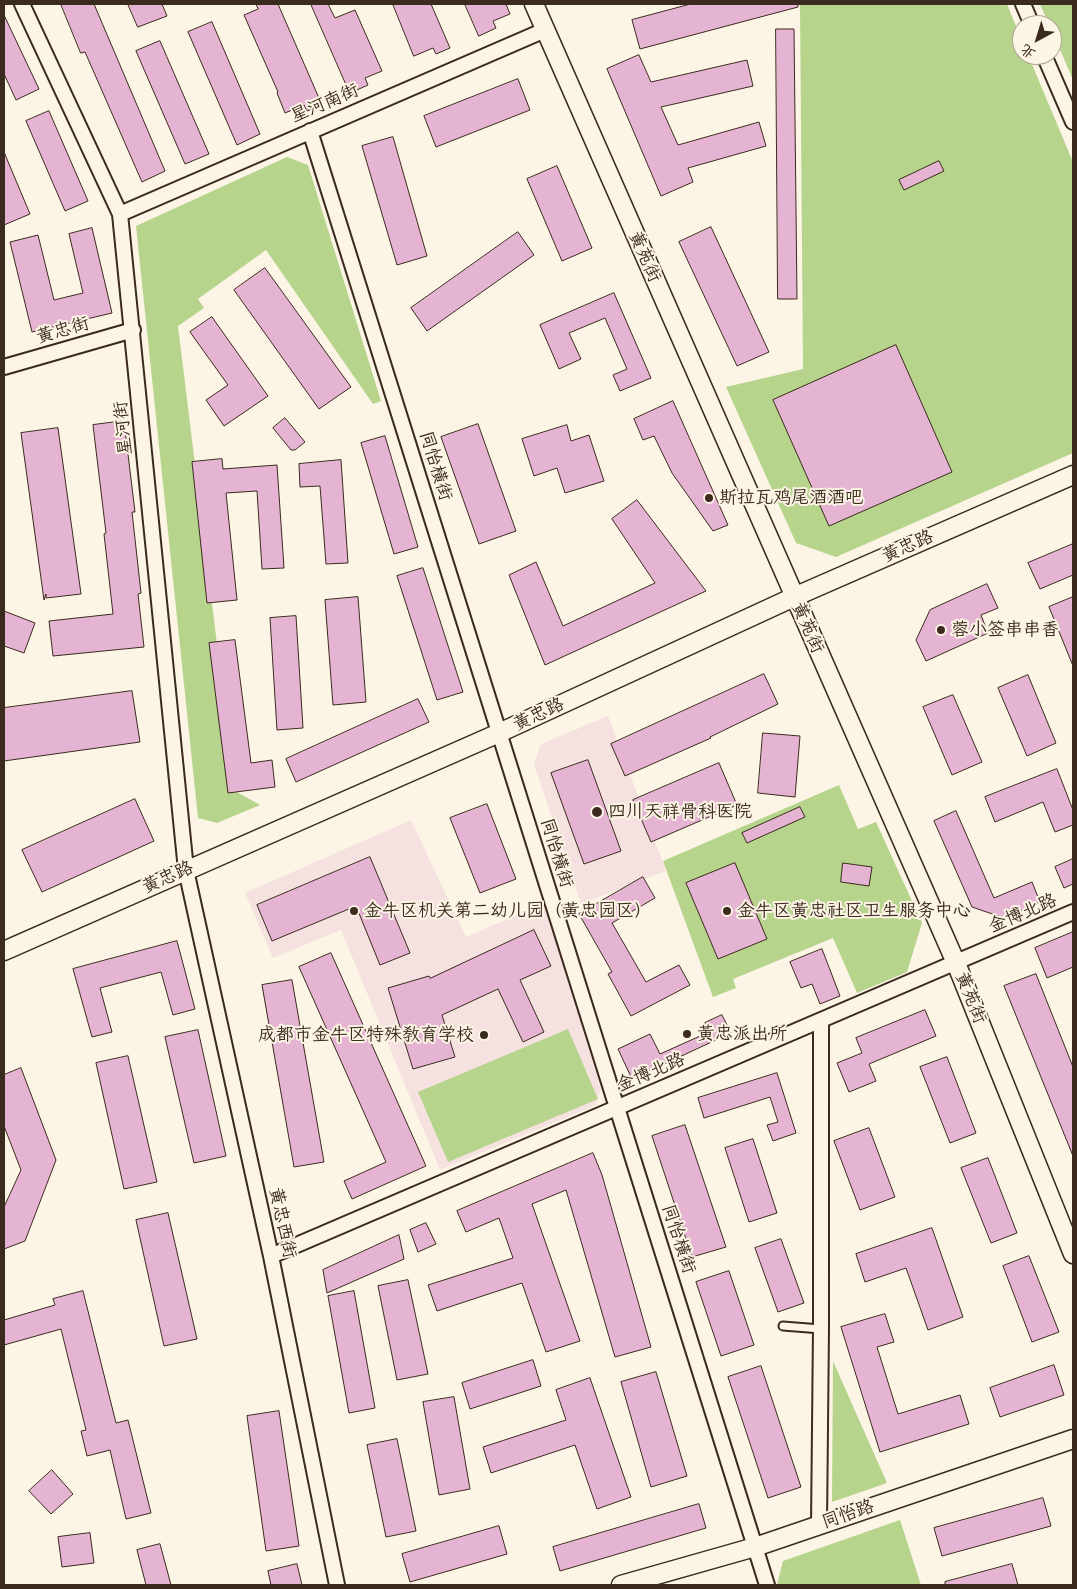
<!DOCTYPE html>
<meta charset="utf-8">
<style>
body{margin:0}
#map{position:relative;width:1077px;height:1589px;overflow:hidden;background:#fcf5e5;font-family:Itim,"LXGW WenKai TC",sans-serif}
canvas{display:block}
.frame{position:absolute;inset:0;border:5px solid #3b2a1e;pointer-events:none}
.north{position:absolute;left:1012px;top:15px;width:50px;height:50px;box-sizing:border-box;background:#fcf5e5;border:1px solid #afa495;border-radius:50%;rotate:219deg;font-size:14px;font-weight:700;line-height:20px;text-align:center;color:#3b2a1e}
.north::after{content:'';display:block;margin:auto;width:18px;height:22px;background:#3b2a1e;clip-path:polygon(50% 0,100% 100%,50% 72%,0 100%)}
</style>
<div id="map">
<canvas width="1077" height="1589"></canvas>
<div class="frame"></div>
<div class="north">北</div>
</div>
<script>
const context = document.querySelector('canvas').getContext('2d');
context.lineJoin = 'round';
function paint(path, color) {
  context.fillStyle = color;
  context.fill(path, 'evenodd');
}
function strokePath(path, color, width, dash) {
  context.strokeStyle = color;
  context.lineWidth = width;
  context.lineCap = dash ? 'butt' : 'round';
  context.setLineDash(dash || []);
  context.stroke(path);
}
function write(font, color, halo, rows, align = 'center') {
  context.font = font + ' Itim,"LXGW WenKai TC",sans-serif';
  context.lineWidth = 4;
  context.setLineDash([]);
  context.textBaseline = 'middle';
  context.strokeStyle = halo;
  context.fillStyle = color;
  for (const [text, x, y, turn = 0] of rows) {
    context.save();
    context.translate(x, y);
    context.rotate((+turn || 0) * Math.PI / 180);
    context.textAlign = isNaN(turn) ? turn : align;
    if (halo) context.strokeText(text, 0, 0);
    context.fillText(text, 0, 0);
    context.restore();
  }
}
paint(new Path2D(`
 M608,716L666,871L581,904L534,764L541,744Z
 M411,820L466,937L545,903L601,1089L596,1105L440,1170L341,930L273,958L245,893Z`), '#f5e2e0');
paint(new Path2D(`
 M800,4H1007L1022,41V55H1028L1073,162V453L836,557L796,543L726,387L803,369Z
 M1040,4H1073V80L1052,31V25H1049Z
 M287,157L308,165L381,401L373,404L266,250L198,299L204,308L178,326L235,791L260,805L217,823L198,818L136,226Z
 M839,785L858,829L876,822L922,923L907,972L857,993L833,938L733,979L736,988L713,997L663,861Z
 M568,1029L598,1099L448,1162L418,1092Z
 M833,1361L887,1483L832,1502Z
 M900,1520L921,1585H777L783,1561Z`), '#b7d48d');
const building = new Path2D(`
 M61,4H94L165,171L142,182L85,52L81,53Z
 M128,4H162L167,16L138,27Z
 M256,4H278L322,105L307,111L304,105L285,113L277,93L278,92L244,15L258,9Z
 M311,4H328L335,18L355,10L382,71L365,78L368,85L350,93Z
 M393,4H431L450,48L436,54L433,48L414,56Z
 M465,4H506L510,14L493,21L496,28L479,36Z
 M691,4H798V7L640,49L632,20Z
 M4,15L39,89L16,100L4,74Z
 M212,22L260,134L237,145L188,32Z
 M776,29H794L797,299H778Z
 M160,41L209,154L185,164L136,51Z
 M639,55L651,82L747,60L753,86L661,107L678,145L759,122L766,146L688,168L693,182L661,196L607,69Z
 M518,79L530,110L436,147L424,116Z
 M49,111L88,201L65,211L26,121Z
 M393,137L427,256L397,265L362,146Z
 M4,152L30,214L4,225Z
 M939,161L944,171L904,190L899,180Z
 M557,166L592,248L562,261L527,179Z
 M711,227L769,352L737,366L679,242Z
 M92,228L112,313L32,332L10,242L38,235L54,300L83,293L69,234Z
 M518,232L534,255L427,331L411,308Z
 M265,268L351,387L319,409L234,290Z
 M614,293L651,378L620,391L613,375L627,369L605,318L569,333L581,359L559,369L540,325Z
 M212,317L268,396L224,426L206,400L228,385L190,332Z
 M896,345L952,472L829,526L773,400Z
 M673,401L728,525L713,531L672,473L654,436L643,440L634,419Z
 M285,418L305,442L295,450H291L273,428Z
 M124,421L135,512H132L141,593L138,594L144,647L53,656L49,621L113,614L104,534L106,533L93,425Z
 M478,424L516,531L479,544L441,437Z
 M567,425L571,441L589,435L604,481L565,493L557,468L534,476L522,439Z
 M58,428L81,594L46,598V594L44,600L21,433Z
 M385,436L418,547L394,554L361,443Z
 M222,459L223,469L277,465L284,568L262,569L257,491L226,493L237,600L207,603L192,462Z
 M341,460L348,563L326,564L320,486L300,487L299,464Z
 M637,500L706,591L545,665L509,575L536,562L563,626L655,583L612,519Z
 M1073,544V575L1040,589L1028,563Z
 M423,568L463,692L437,700L397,576Z
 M987,584L998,608L981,615L988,633L926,661L916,640L930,610Z
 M358,597L366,702L333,705L325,600Z
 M1073,597V666L1049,607Z
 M4,611L35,623L24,653L4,646Z
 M296,616L303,728L277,730L270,618Z
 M235,640L251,763L272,760L275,787L228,793L209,643Z
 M764,674L778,704L710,737L711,738L625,776L611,744Z
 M1028,675L1056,743L1027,756L998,688Z
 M132,691L140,742L4,761V708Z
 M953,695L982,762L952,775L923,707Z
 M418,699L429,722L296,782L286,759Z
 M763,733L800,736L795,797L758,793Z
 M588,760L621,851L584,864L551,773Z
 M719,763L737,805L651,842L633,800Z
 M1057,769L1073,810V825L1055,832L1043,802L995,822L985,797Z
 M135,799L154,841L42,892L22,850Z
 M487,804L516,879L480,893L450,818Z
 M800,807L805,817L747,843L742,833Z
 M956,811L994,898L1032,882L1040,902L1004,918L972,907L934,821Z
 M370,857L410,953L380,965L356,906L272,941L257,905Z
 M1073,859V884L1064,888L1055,867Z
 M735,863L767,939L718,959L686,883Z
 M843,863L872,867L869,886L841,882Z
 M643,877L655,898L612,923L646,982L679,965L690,985L631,1016L608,974L612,972L579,914Z
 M534,930L551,966L520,980L544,1032L523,1042L498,989L442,1015L455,1057L413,1069L388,988L429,976L430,978Z
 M1073,932V967L1047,978L1035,948Z
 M177,941L195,1009L173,1015L161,972L100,988L112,1032L92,1037L73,969Z
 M822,949L840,996L820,1004L812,984L801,988L790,962Z
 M331,953L426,1166L352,1199L344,1181L386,1162L299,967Z
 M1036,974L1073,1067V1156L1004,986Z
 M292,980L324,1162L294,1167L262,985Z
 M925,1010L936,1036L869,1064L876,1081L849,1092L837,1063L862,1053L856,1038Z
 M722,1015L731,1033L632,1079L618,1049L650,1034L660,1054L709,1032L705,1023Z
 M198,1030L226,1156L194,1163L165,1037Z
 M128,1056L157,1182L124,1189L96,1063Z
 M947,1057L976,1133L950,1143L920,1067Z
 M21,1068L56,1160L25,1241L4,1249V1207L21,1170L4,1126V1075Z
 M777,1073L796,1133L773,1141L767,1125L778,1122L770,1097L704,1118L698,1098Z
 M685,1125L726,1247L692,1257L652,1136Z
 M869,1128L895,1197L860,1210L834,1141Z
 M753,1139L777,1213L749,1222L725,1148Z
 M593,1153L602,1175L651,1347L615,1357L566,1190L532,1204L580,1341L546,1352L522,1283L437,1311L428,1285L513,1258L499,1218L466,1232L457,1211Z
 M988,1158L1017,1233L991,1243L961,1168Z
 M168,1213L197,1339L164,1346L136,1220Z
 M426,1223L436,1244L418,1252L410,1230Z
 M932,1228L963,1317L928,1330L906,1268L865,1282L856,1254Z
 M399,1235L404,1259L327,1293L323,1270Z
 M781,1239L804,1303L778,1312L755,1248Z
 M1029,1256L1059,1332L1032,1342L1003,1266Z
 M729,1271L754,1345L721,1356L696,1282Z
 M408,1280L428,1374L397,1380L378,1286Z
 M83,1291L116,1423L128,1420L151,1513L126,1519L110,1450L87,1456L81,1431L86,1430L61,1329L4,1345V1320L55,1305L53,1299Z
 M354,1291L375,1408L349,1413L328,1296Z
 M885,1314L894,1342L877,1347L898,1414L960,1395L969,1424L880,1452L841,1327Z
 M533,1360L541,1386L470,1409L462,1383Z
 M1054,1365L1064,1395L1000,1417L990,1388Z
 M761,1366L801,1487L768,1498L728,1377Z
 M656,1372L687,1476L651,1487L621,1382Z
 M590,1378L631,1497L597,1509L575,1445L491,1473L483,1447L566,1420L556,1390Z
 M454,1397L470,1489L439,1495L423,1402Z
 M279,1411L299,1546L266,1551L247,1416Z
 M397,1439L416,1531L386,1537L367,1445Z
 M52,1470L73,1494L51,1514L29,1491Z
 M1043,1498L1051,1526L942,1556L934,1528Z
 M699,1504L706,1528L560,1571L553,1547Z
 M499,1526L507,1554L410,1582L402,1554Z
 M90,1533L94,1563L62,1567L58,1537Z
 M160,1544L171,1585H146L137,1550Z
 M297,1564L302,1585H271L268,1571Z
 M1012,1564L1018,1585H945V1582Z`);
paint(building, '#e5b4d3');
strokePath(building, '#3b2a1e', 1);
const service = new Path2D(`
 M783,1326L821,1329`);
const minor = new Path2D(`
 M22,4L120,214L186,870L271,1256L337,1585
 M1023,4L1032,25
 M1044,55L1073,122
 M310,131L767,1585
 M120,214L545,30
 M4,367L133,330
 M271,1256L1073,912
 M819,1524L821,1329V1021`);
const tertiary = new Path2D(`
 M534,4L956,963L1073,1254
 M4,951L499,733L794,597L1073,475
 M621,1585L755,1547L1073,1439`);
strokePath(service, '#3b2a1e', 11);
strokePath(minor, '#3b2a1e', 18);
strokePath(tertiary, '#3b2a1e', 21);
strokePath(service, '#fcf5e5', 7);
strokePath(minor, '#fcf5e5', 14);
strokePath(tertiary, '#fcf5e5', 18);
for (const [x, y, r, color] of [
 [709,498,5,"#3b2a1e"],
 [941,630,5,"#3b2a1e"],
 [597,812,6,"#3b2a1e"],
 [354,911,5,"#3b2a1e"],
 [727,911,5,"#3b2a1e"],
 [687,1034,5,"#3b2a1e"],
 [484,1035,5,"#3b2a1e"]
]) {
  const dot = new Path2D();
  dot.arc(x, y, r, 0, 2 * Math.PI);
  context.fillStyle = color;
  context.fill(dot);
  strokePath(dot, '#fcf5e5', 2);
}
write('18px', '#3b2a1e', '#fcf5e5', [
 ["星河南街",325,104,-23],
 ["黄苑街",644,257,66],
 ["黄忠街",63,331,-16],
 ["星河街",124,428,-96],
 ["同怡横街",435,466,73],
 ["黄忠路",908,547,-24],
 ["黄苑街",807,628,66],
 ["黄忠路",539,715,-25],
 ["同怡横街",556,853,73],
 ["黄忠路",168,878,-24],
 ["金博北路",1023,914,-23],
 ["黄苑街",970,998,68],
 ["金博北路",651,1073,-23],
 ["黄忠西街",282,1223,78],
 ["同怡横街",678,1239,72],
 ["同怡路",848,1515,-19]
]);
write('18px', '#3b2a1e', '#fcf5e5', [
 ["斯拉瓦鸡尾酒酒吧",719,498],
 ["蓉小签串串香",951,630],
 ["四川天祥骨科医院",608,812],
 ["金牛区机关第二幼儿园（黄忠园区）",364,911],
 ["金牛区黄忠社区卫生服务中心",737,911],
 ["黄忠派出所",697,1034],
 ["成都市金牛区特殊教育学校",474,1035,"right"]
], 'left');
</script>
